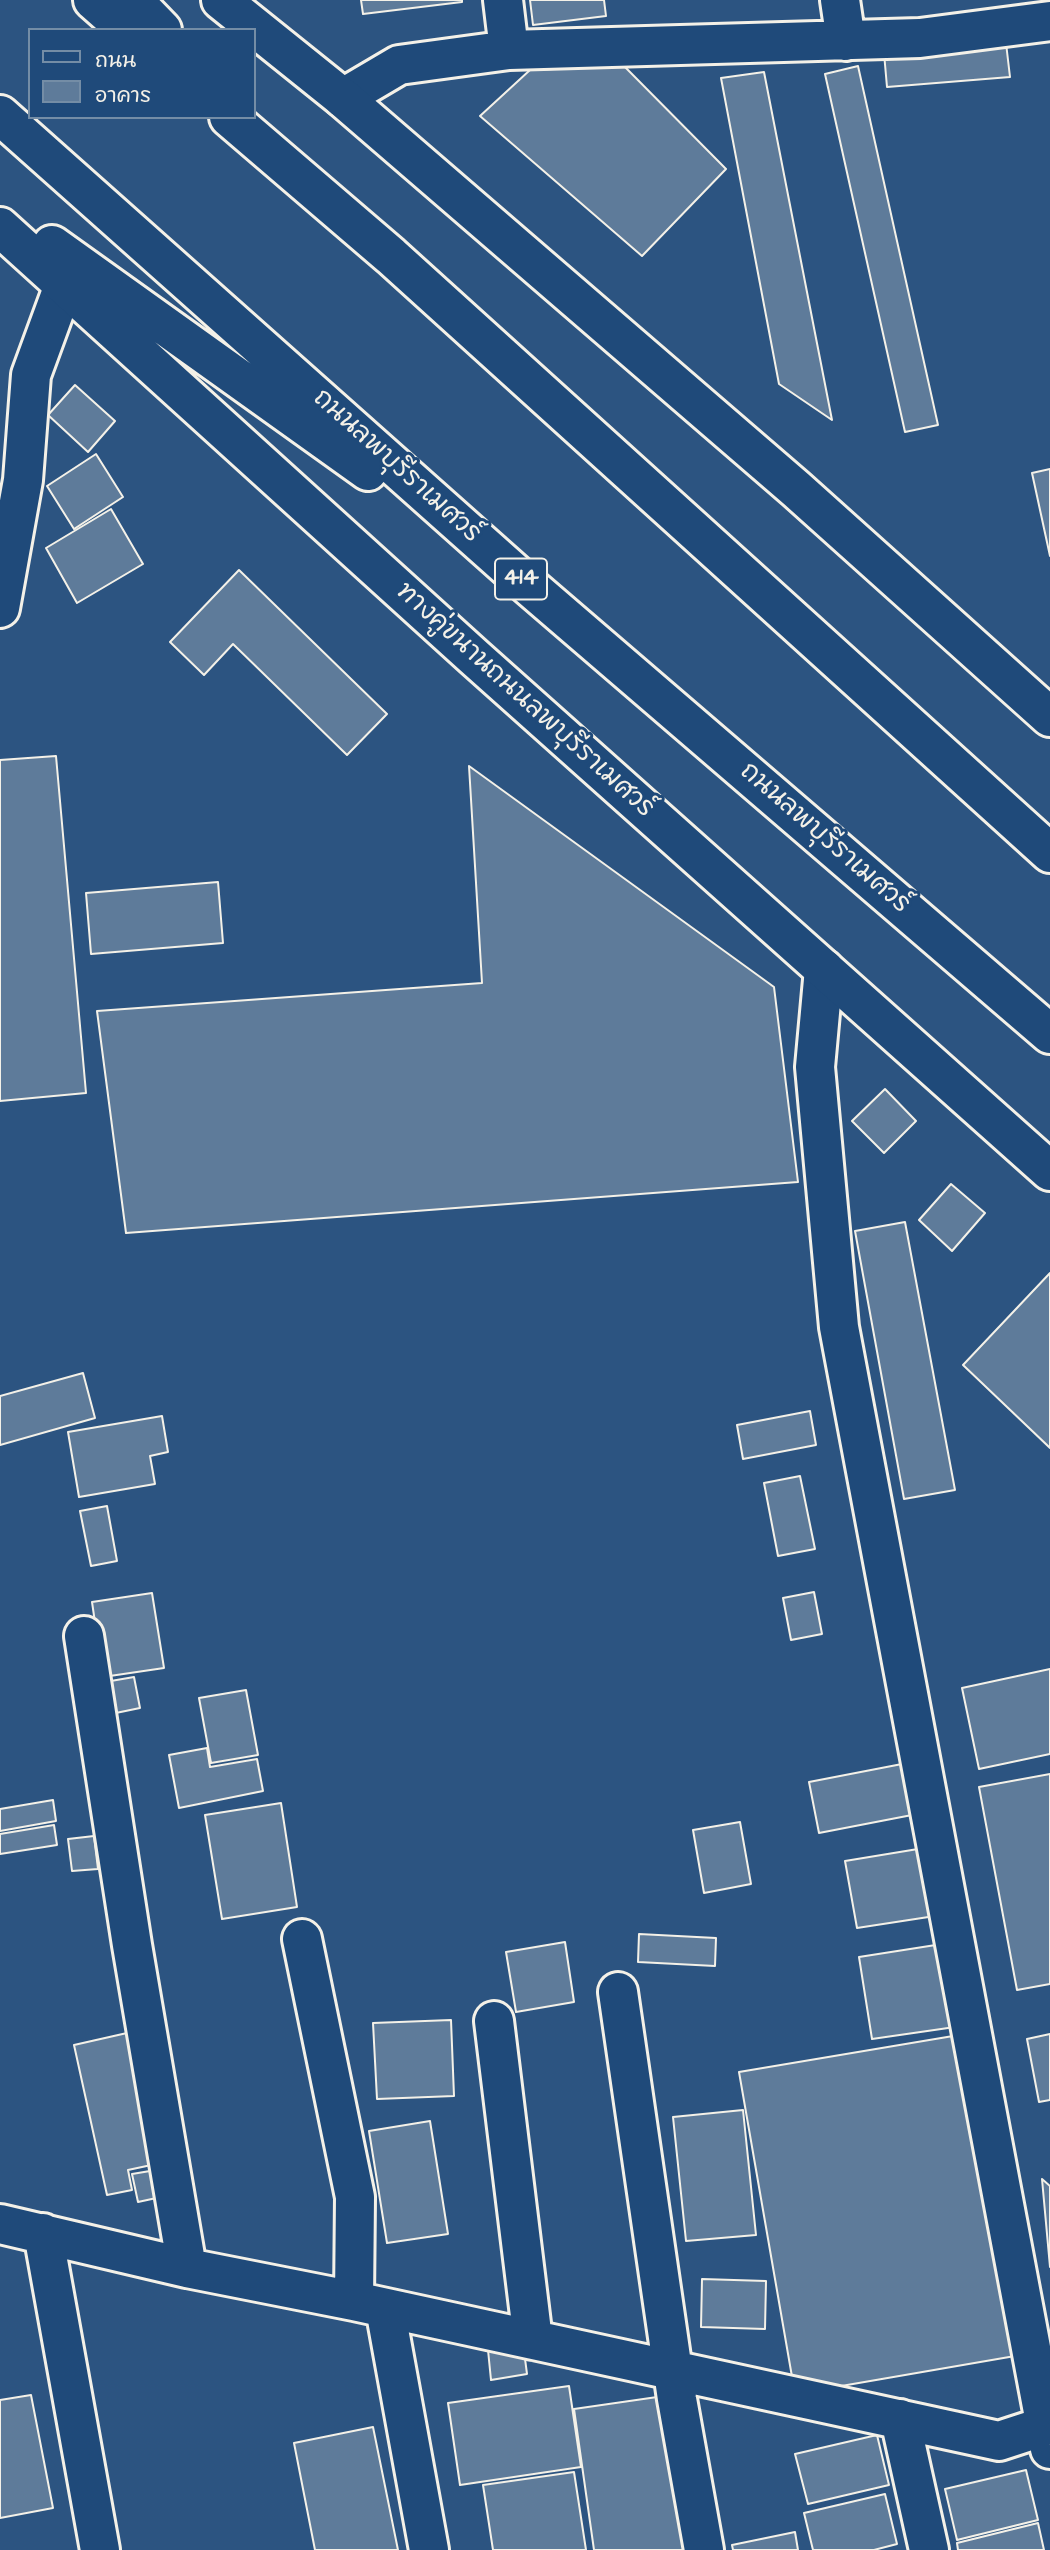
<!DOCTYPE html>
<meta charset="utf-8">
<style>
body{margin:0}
#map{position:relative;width:1050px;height:2550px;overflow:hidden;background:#2c5481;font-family:"Architects Daughter","Playpen Sans Thai",sans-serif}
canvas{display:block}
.legend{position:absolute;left:28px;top:28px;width:228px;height:91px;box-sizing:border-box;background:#1f4a7a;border:2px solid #748da6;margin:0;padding:9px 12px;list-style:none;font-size:21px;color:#f4f1e8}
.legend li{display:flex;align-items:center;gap:14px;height:35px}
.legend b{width:35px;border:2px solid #748da6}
</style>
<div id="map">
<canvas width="1050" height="2550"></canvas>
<ul class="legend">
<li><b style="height:9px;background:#1f4a7a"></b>ถนน</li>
<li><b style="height:19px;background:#5e7b9a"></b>อาคาร</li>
</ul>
</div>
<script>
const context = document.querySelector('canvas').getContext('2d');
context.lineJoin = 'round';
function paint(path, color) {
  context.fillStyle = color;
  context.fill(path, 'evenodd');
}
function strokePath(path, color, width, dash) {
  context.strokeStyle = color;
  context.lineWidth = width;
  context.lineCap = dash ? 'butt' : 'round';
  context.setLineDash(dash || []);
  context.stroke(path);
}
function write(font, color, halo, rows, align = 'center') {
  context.font = font + ' "Architects Daughter","Playpen Sans Thai",sans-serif';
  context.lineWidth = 6;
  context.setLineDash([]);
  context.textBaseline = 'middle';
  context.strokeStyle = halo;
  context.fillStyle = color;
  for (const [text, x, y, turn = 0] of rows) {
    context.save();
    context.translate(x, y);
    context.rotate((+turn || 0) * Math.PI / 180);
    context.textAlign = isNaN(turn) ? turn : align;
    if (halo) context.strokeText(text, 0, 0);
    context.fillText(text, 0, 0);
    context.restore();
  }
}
const building = new Path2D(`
 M361,0H462V2L363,14Z
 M530,0H604L606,16L533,25Z
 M1006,43L1010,77L887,87L884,53Z
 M624,66L726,169L642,256L480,116L530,70Z
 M858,66L938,425L905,432L825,74Z
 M764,72L832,420L779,384L721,78Z
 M75,385L115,421L88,452L48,415Z
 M96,454L123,497L74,529L47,486Z
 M1050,469V556L1032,473Z
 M111,509L143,564L77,603L46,548Z
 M239,570L387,714L347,755L233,644L204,675L170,642Z
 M56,756L86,1093L0,1101V760Z
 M469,766L774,987L798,1182L126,1233L97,1011L482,983Z
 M218,882L223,943L91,954L86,893Z
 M885,1089L916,1121L884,1153L852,1121Z
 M951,1184L985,1213L952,1251L919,1220Z
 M905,1222L955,1490L904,1499L855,1231Z
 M1050,1273V1448L963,1365Z
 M83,1373L95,1418L0,1445V1396Z
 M810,1411L816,1445L743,1459L737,1425Z
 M162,1416L168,1452L150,1456L155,1484L79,1497L68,1432Z
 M800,1476L815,1549L778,1556L764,1483Z
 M107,1506L117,1561L91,1566L80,1511Z
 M814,1592L822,1634L791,1640L783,1598Z
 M152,1593L164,1668L103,1677L92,1602Z
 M1050,1669V1754L979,1769L962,1688Z
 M134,1677L140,1708L111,1714L105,1682Z
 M246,1690L258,1755L211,1763L199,1698Z
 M207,1748L210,1767L257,1759L263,1791L179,1808L169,1755Z
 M902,1764L912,1815L819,1833L809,1782Z
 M1050,1774V1984L1017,1990L979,1787Z
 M53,1800L56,1821L0,1831V1809Z
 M281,1803L297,1907L222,1919L205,1815Z
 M740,1822L751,1884L704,1893L693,1830Z
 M54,1825L57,1845L0,1854V1834Z
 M94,1836L98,1869L72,1871L68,1839Z
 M924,1848L935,1916L857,1928L845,1861Z
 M639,1934L716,1938L715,1966L638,1962Z
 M565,1942L574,2002L516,2012L506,1952Z
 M942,1944L955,2027L872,2039L859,1957Z
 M451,2020L454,2096L377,2099L373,2023Z
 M127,2033L156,2164L128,2170L132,2190L107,2195L74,2045Z
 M1050,2034V2100L1039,2102L1027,2039Z
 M959,2035L1015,2356L795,2394L739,2072Z
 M743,2110L756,2235L686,2241L673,2117Z
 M430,2121L448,2234L387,2243L369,2131Z
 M156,2170L161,2197L138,2202L132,2174Z
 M1042,2179L1050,2186V2267Z
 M702,2279L766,2281L765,2329L701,2327Z
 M488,2350L524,2351L527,2374L491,2380Z
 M569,2386L581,2467L460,2485L448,2403Z
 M31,2395L53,2508L0,2518V2400Z
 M671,2395L694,2550H594L574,2409Z
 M373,2427L398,2550H315L294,2443Z
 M877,2435L889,2485L808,2504L795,2454Z
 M1026,2470L1038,2520L957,2540L945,2489Z
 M574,2472L586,2550H493L483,2485Z
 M885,2494L897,2544L874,2550H813L804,2513Z
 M1038,2523L1044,2550H958L957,2543Z
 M795,2532L798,2550H733L732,2545Z`);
paint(building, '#5e7b9a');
strokePath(building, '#f4f1e8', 2);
const minor = new Path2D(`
 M503,0L509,50
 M840,0L846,41
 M343,98L399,65L509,50L920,38L1050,21
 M0,608L23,480L31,375L64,285
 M824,969L815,1067L839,1327L1050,2449
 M84,1636L132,1945L187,2268
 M302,1939L355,2197L354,2301
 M618,1992L677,2399L704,2550
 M494,2021L533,2340
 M0,2224L187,2268L354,2301L999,2441L1045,2426L1050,2417
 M43,2233L100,2550
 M385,2308L429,2550
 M900,2419L929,2550`);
const major = new Path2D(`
 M93,0L127,30
 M133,0L162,30
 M221,0L343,98L796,489L1050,717
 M0,115L529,586L1050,1034
 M229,117L391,256L1050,853
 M0,227L474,657L1050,1171
 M52,245L368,471`);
strokePath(minor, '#f4f1e8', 44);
strokePath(major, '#f4f1e8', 44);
strokePath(minor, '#1f4a7a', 38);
strokePath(major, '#1f4a7a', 38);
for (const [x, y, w] of [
 [521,579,52]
]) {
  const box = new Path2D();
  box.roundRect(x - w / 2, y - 20.5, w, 41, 5);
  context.fillStyle = '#1f4a7a';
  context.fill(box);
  strokePath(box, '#f4f1e8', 2);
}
write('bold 24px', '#f4f1e8', null, [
 ["414",521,579]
]);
write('26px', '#f4f1e8', '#1f4a7a', [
 ["ถนนลพบุรีราเมศวร์",396,467,42],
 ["ทางคู่ขนานถนนลพบุรีราเมศวร์",524,701,42],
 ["ถนนลพบุรีราเมศวร์",824,839,41]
]);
</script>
